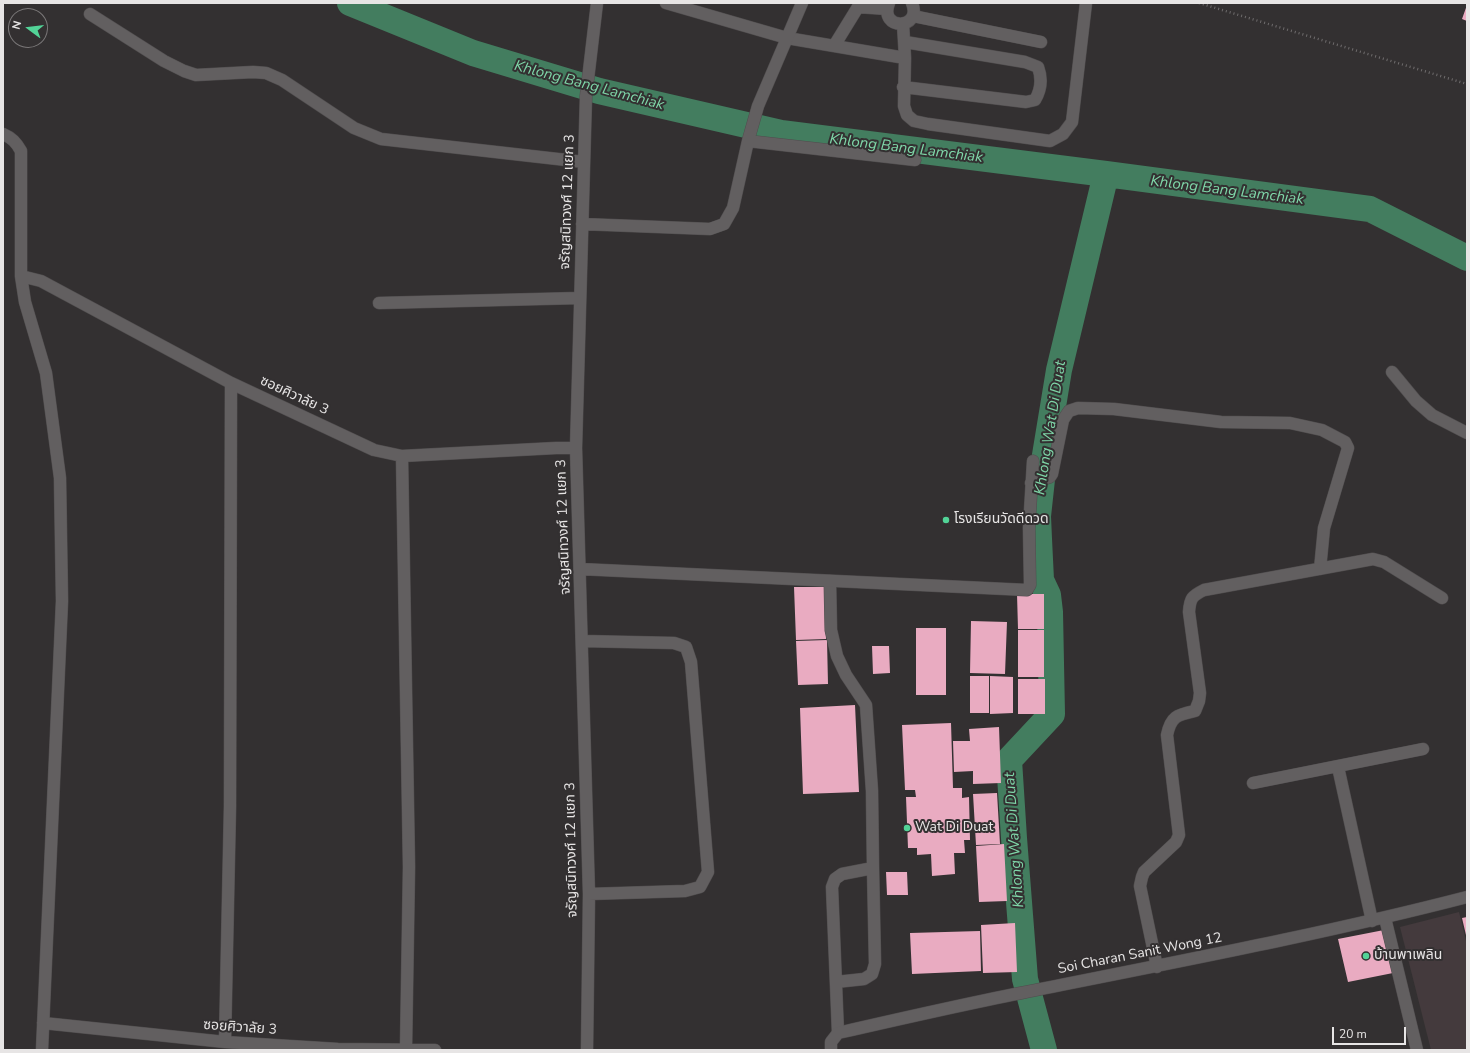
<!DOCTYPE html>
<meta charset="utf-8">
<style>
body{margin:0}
#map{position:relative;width:1470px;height:1053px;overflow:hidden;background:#333031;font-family:"Nunito Sans",sans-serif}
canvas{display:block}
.frame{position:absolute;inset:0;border:4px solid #e7e5e5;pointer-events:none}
.north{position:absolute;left:8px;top:8px;width:40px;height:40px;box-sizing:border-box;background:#333031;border:1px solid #7b7879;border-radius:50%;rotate:285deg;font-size:11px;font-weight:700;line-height:16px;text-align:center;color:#e7e5e5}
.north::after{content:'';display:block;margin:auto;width:14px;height:18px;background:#52d397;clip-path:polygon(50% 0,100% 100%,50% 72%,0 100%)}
.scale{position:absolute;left:1332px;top:1027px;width:74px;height:18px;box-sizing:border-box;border:2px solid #e7e5e5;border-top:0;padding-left:5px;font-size:12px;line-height:14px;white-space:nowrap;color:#e7e5e5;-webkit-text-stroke:3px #333031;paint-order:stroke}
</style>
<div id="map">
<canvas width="1470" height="1053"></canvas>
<div class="frame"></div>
<div class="north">N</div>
<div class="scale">20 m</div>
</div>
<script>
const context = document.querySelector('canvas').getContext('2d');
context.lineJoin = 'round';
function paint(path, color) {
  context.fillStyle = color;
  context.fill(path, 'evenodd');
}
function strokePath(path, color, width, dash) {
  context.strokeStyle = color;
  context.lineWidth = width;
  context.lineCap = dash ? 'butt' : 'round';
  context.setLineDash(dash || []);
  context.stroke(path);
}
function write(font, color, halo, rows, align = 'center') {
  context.font = font + ' "Nunito Sans","Noto Sans Thai",sans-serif';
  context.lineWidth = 4;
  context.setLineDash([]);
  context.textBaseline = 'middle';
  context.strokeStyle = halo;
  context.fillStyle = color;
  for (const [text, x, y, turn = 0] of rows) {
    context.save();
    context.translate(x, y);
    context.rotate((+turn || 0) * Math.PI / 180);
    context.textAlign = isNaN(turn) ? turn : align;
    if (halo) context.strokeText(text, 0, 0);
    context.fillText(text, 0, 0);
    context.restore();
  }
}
paint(new Path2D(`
 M1459,912L1467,945V1050H1431L1400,927Z`), '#443a3d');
strokePath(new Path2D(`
 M350,3L473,53L599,91L781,133L1106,174L1370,209L1467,258
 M1044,1050L1025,979L1014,838L1009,760L1052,714L1050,612L1048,595L1041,580L1039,539L1038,516L1044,461L1059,370L1106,174`), '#437d5f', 26);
paint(new Path2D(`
 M1467,5V21L1462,19Z
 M794,587H825L826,639L796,640Z
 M1017,594H1044V629H1018Z
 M971,621L1007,622L1005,674L970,673Z
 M916,628H946V695H916Z
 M1018,630H1044V677H1018Z
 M827,640L828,684L798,685L796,641Z
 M872,646H889L890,673L873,674Z
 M970,676H989V713H970Z
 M990,676L1013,677V713L990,714Z
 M1018,679H1045V714H1018Z
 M855,705L859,792L803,794L800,708Z
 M951,723L953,788H962V798L969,797L970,840H964L965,853H954L955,874L932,876L931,854L917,855V848H908L906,797H916L915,790H905L902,725Z
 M999,727L1001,783L973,784V771L954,772L953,741H970L969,729Z
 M997,793L1000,844L976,845L973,794Z
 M1004,844L1007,901L979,902L976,846Z
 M886,872H907L908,895H887Z
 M1467,917V935H1466L1462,918Z
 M1015,923L1017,972L983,973L981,925Z
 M1384,930L1393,973L1348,982L1338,939Z
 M980,931L981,971L912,974L910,933Z`), '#e9abc1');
const lane = new Path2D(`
 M859,3L858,7L887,9
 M889,3C878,31 923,30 912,3
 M913,16L1041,42
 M903,24L905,58L904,106L907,115L914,121L928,124L1050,141L1063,134L1072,122L1086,3
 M787,38L905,58
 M834,46L858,7
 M903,87L1026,102L1035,100C1041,90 1042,78 1038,67L1025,62L905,42
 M830,581L831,630L837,656L846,675L866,705L872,791L873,868L842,874L835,879L832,887L838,1033
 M836,982L864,979L872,974L875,964L873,868`);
const street = new Path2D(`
 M666,3L787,38
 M90,14L164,61L184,71L196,75L253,72L266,73L282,80L354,128L381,139L584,162
 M3,134C12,138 16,142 21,151V276L25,302L46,373L60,478L62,601L42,1050
 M748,141L915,160
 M582,224L710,229L724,224L733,208L748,141L758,106L802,3
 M21,276L41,281L231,383L374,450L402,456L556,448H576
 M379,303L580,298
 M1392,372L1416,401L1432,415L1467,433
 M402,456L409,867L406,1049
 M1031,483L1050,477L1052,474L1063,420L1069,411L1078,408L1114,409L1221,422L1290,423L1322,430L1345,442L1348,448L1324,528L1320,569
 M580,569L1027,590L1030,585L1029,528L1033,461
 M582,641L674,643L686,647L691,662L708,872L700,887L685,891L589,894
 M1338,767L1372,921
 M1253,783L1423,749
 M1385,918L1417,1050
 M1157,967L1140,886L1142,877L1144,872L1176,842L1179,835L1167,735C1171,716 1177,715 1195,711L1199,701L1200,693L1189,612C1190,598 1192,596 1204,590L1373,559L1384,562L1442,598
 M43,1023L225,1042L338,1049L435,1050
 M225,1042L230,806L231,383
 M587,1050L589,894L576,448L586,96L597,3
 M831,1050V1042L838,1033C899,1019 960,1005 1021,993C1170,963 1320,935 1467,897`);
strokePath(lane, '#504d4e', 13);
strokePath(street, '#504d4e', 13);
strokePath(new Path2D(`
 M1199,3L1467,84`), '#6f6c6d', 2.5, [1, 3]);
strokePath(lane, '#625f60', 12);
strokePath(street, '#625f60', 12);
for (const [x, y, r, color] of [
 [946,520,4,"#52d397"],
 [907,828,4,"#52d397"],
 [1366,956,4,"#52d397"]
]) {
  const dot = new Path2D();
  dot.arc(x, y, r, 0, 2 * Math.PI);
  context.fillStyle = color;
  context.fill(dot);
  strokePath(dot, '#333031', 1.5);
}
write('14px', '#e7e5e5', '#333031', [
 ["จรัญสนิทวงศ์ 12 แยก 3",568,202,-88],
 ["ซอยศิวาลัย 3",294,396,25],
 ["จรัญสนิทวงศ์ 12 แยก 3",564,527,-92],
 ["จรัญสนิทวงศ์ 12 แยก 3",572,850,-91],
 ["Soi Charan Sanit Wong 12",1140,954,-11],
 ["ซอยศิวาลัย 3",240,1028,4]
]);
write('14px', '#e7e5e5', '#333031', [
 ["โรงเรียนวัดดีดวด",954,520],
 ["Wat Di Duat",915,828],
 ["บ้านพาเพลิน",1374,956]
], 'left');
write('italic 15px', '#7fd6a8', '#333031', [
 ["Khlong Bang Lamchiak",589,86,15],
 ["Khlong Bang Lamchiak",906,149,7],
 ["Khlong Bang Lamchiak",1227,191,7],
 ["Khlong Wat Di Duat",1051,428,-81],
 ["Khlong Wat Di Duat",1015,840,-94]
]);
</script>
